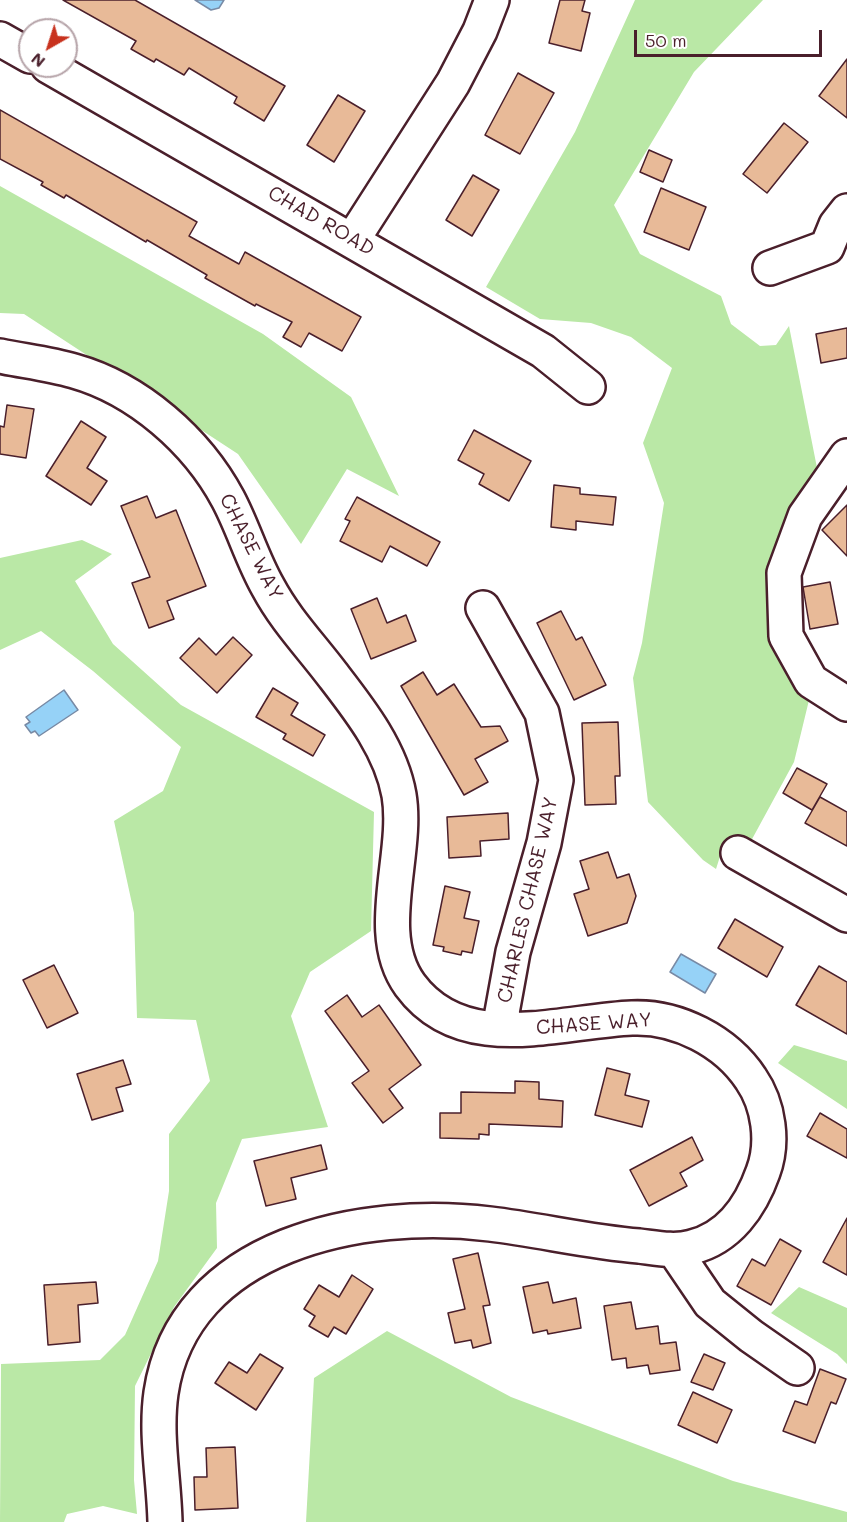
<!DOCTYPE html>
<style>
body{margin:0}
#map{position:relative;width:847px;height:1522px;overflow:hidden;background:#fff;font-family:Mali,sans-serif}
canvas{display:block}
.north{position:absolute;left:18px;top:18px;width:60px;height:60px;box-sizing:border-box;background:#fff;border:2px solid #b7a5aa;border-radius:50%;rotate:219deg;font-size:16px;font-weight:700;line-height:24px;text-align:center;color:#4a1f2b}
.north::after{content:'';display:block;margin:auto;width:21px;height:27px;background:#c8321e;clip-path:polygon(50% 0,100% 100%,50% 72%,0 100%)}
.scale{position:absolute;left:634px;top:30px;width:188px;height:27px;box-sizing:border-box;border:3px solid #4a1f2b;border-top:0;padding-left:8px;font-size:18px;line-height:21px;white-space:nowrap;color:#4a1f2b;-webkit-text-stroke:4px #fff;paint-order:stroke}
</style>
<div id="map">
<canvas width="847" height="1522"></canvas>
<div class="north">N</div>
<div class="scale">50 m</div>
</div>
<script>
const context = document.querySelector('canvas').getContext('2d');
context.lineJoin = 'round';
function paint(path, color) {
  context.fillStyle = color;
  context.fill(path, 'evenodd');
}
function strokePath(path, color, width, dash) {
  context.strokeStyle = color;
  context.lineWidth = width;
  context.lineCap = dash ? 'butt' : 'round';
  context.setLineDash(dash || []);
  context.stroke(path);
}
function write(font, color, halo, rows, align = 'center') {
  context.font = font + ' Mali,sans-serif';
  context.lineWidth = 4.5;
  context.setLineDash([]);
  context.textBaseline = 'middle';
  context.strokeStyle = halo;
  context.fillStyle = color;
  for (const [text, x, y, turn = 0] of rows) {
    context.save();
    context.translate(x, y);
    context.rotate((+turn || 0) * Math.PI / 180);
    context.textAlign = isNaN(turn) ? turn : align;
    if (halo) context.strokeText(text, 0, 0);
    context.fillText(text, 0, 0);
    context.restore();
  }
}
paint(new Path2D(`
 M635,0H763L694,72L614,205L640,254L721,296L731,324L760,346L776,345L789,326L819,478L774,585L810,696L794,762L751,841L733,836L723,847L716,869L703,860L648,802L633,678L642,643L664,503L643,443L672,368L631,337L591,323L540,319L486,287L575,132Z
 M0,186L263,334L351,397L399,496L347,469L301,544L238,454L24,314L0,313Z
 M82,540L112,554L75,581L113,644L181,705L374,812L371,931L310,972L291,1016L328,1127L242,1139L216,1203L217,1248L174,1307L135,1386L134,1480L137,1514L103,1506L67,1514L64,1522H0L1,1364L100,1360L125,1335L158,1261L169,1191V1134L210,1081L196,1020L137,1018L134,913L114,821L163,791L181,747L93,671L41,631L0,650V558Z
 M794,1045L847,1061V1109L778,1063Z
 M799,1287L847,1308V1364L837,1354L771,1313Z
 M387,1331L511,1397L733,1481L847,1512V1522H306L314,1378Z`), '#bae8a6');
const water = new Path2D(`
 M195,0H224L219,8L211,10Z
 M64,690L78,710L39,736L35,731L31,733L25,725L30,722L26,717Z
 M681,954L716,974L705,993L670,972Z`);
paint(water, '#96d2f7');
strokePath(water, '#788aa5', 1.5);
const building = new Path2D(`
 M63,0H135L285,86L264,121L234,103L237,97L189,68L184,75L156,59L154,62L131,49L136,41Z
 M560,0H585L582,11L590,13L581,51L549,43Z
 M847,59V118L819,96Z
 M518,73L554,93L520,154L485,135Z
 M338,95L365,111L334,162L307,145Z
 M0,110L197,222L189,236L239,264L245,252L361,317L342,351L309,333L301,347L283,337L292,322L256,304L255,306L205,278L207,275L147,240L146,242L66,195L64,198L41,185L43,182L0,159Z
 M784,123L808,142L767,193L743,174Z
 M649,150L672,160L663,182L640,172Z
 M473,175L499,190L472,236L446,220Z
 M661,188L706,207L689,250L644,232Z
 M847,328V358L821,363L816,334Z
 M7,405L34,409L26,458L0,454V426L4,427Z
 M81,421L106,437L87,468L107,481L91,505L46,476Z
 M474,430L531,461L509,501L479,484L484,474L458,460Z
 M554,485L580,488V494L616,497L613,525L576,521V530L551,527Z
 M147,496L156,518L176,510L206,586L167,601L174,619L149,628L132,583L150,577L121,506Z
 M357,497L440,542L427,566L390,546L382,562L340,541L350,521L345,519Z
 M847,505V556L822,530Z
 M830,582L838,624L810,629L803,587Z
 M377,598L387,623L406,615L416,641L371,659L351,609Z
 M561,611L576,640L582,637L606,685L574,700L537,623Z
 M233,637L252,655L217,693L180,658L199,638L216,655Z
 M423,672L437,695L454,684L481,727L500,726L508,741L475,759L488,782L464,795L401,686Z
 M273,688L298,703L291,715L325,735L313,756L283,739L286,734L256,717Z
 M618,722L620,776H615L616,804L585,805L582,723Z
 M797,768L827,784L812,810L783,793Z
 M820,797L847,812V846L805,823Z
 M508,813L509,839L480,841L481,856L449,858L447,817Z
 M608,852L617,878L629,874L636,896L627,923L588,936L574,894L589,889L580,861Z
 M445,886L470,892L464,918L479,921L472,953L462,951L461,955L443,951L444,947L433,945Z
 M735,919L783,947L767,977L718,948Z
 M54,965L78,1013L47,1028L23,980Z
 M819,966L847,982V1034L796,1005Z
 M347,995L362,1017L379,1005L421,1065L389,1089L403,1108L383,1123L352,1083L369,1071L325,1011Z
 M123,1060L131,1084L116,1088L123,1111L92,1120L77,1074Z
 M607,1068L630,1074L625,1095L649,1101L642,1127L595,1115Z
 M515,1081L539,1082V1099L563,1101L562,1127L489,1124V1135L479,1134V1139L440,1138V1113H461V1092L515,1093Z
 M820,1113L847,1129V1158L807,1136Z
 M692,1137L703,1160L680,1173L687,1186L649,1206L630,1170Z
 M321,1145L327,1169L291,1178L296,1199L266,1206L254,1161Z
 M847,1218V1275L823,1262Z
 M780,1239L801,1251L771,1305L737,1286L752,1259L765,1266Z
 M478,1253L490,1305L483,1306L491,1343L473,1348L471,1340L455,1343L448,1313L465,1309L453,1259Z
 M352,1275L373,1289L346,1334L334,1327L328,1337L309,1326L315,1316L304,1309L319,1285L339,1297Z
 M96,1282L98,1303L78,1305L80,1342L48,1345L44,1285Z
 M548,1282L553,1303L576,1298L581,1328L548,1334L547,1330L533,1333L523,1287Z
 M631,1302L636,1329L658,1326L660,1344L676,1342L680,1370L650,1374L648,1365L627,1368L626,1358L612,1360L604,1306Z
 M260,1354L283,1368L256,1410L215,1383L229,1362L247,1373Z
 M704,1354L725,1363L713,1390L691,1382Z
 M820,1369L846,1379L836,1404L831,1402L815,1443L783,1431L795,1401L807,1405Z
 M693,1392L732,1410L717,1443L678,1425Z
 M235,1447L238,1508L195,1510L194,1477H207L206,1448Z`);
paint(building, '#e8ba98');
strokePath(building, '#4a1f2b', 1.5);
const minor = new Path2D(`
 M0,39L30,56
 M48,66L543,351L588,387
 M353,239L453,83L480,31L492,0
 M770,268L827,247L836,225L847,211
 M0,356C24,361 50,364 74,371C138,389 197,441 228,499C243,527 252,559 268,587C285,619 310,645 332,674C359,709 391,749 399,795C409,854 372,933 410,985C463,1057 559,1021 632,1018C677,1016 726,1041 751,1079C769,1105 774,1143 763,1172C751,1206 729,1238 692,1247C675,1252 656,1248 639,1246C589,1242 540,1230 490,1224C364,1208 183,1243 161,1393C155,1435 164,1479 165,1522
 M847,456L805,516L784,573L786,636L811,681L847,704
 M483,608L542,713L556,780L544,843L513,952L499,1029
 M738,853L847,915
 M674,1250L710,1303L751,1336L797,1368`);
strokePath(minor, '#4a1f2b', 38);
strokePath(minor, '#fff', 33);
write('20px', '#4a1f2b', '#fff', [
 ["CHAD ROAD",321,221,30],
 ["CHASE WAY",251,547,63],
 ["CHARLES CHASE WAY",528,900,-77],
 ["CHASE WAY",594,1024,-4]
]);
</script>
